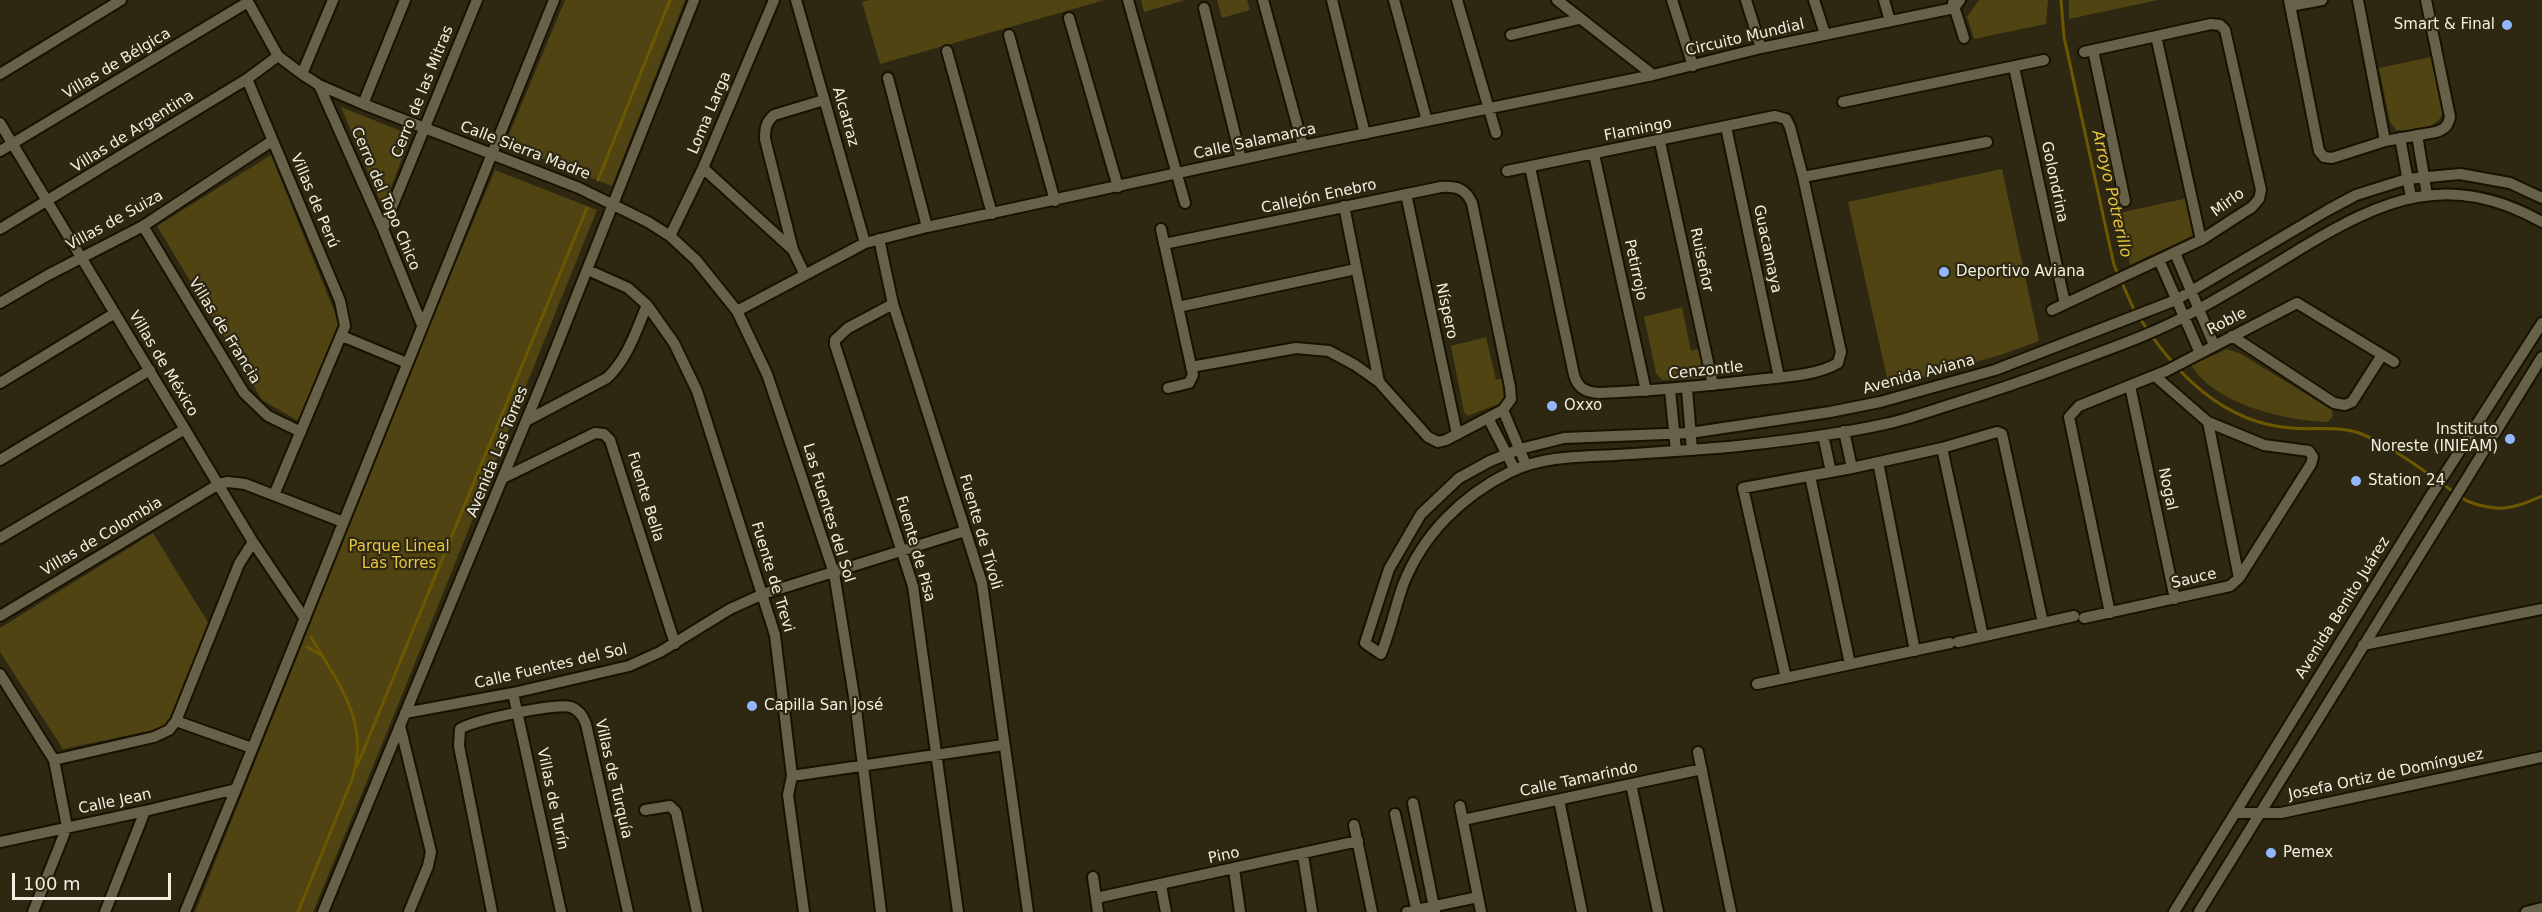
<!DOCTYPE html>
<meta charset="utf-8">
<style>
body{margin:0}
#map{position:relative;width:2542px;height:912px;overflow:hidden;background:#2e2812;font-family:"DejaVu Sans",sans-serif}
canvas{display:block}
.scale{position:absolute;left:12px;top:873px;width:159px;height:27px;box-sizing:border-box;border:3px solid #f2efe1;border-top:0;padding-left:8px;font-size:18px;line-height:21px;white-space:nowrap;color:#f2efe1;-webkit-text-stroke:4px #2e2812;paint-order:stroke}
</style>
<div id="map">
<canvas width="2542" height="912"></canvas>
<div class="scale">100 m</div>
</div>
<script>
const context = document.querySelector('canvas').getContext('2d');
context.lineJoin = 'round';
function paint(path, color) {
  context.fillStyle = color;
  context.fill(path, 'evenodd');
}
function strokePath(path, color, width, dash) {
  context.strokeStyle = color;
  context.lineWidth = width;
  context.lineCap = dash ? 'butt' : 'round';
  context.setLineDash(dash || []);
  context.stroke(path);
}
function write(font, color, halo, rows, align = 'center') {
  context.font = font + ' "DejaVu Sans",sans-serif';
  context.lineWidth = 4.5;
  context.setLineDash([]);
  context.textBaseline = 'middle';
  context.strokeStyle = halo;
  context.fillStyle = color;
  for (const [text, x, y, turn = 0] of rows) {
    context.save();
    context.translate(x, y);
    context.rotate((+turn || 0) * Math.PI / 180);
    context.textAlign = isNaN(turn) ? turn : align;
    if (halo) context.strokeText(text, 0, 0);
    context.fillText(text, 0, 0);
    context.restore();
  }
}
paint(new Path2D(`
 M565,0H685L612,186L505,144Z
 M869,0H1105L880,64L862,2Z
 M1141,0H1185L1144,12Z
 M1217,0H1247L1250,10L1222,18Z
 M1979,0H2048L2046,24L1974,39L1967,17Z
 M2069,0H2158L2069,19Z
 M2431,57L2443,112C2439,129 2412,132 2396,130L2390,122L2379,68Z
 M341,107L411,135L383,208Z
 M271,155L339,323L300,422L262,400L157,226Z
 M2002,169L2039,341L2000,355L1889,387L1848,202Z
 M495,170L597,210C502,444 410,679 313,912H195L432,319Z
 M2188,198L2195,231L2194,235L2130,265L2119,213Z
 M1682,307L1691,351L1700,348L1705,375L1698,379L1662,380L1656,373L1644,317Z
 M1486,337L1496,380L1503,378L1507,395L1504,402L1467,416L1464,412L1451,346Z
 M2227,349L2241,354L2332,410L2333,416L2328,422C2286,421 2214,404 2191,365Z
 M153,533L209,624L168,727L63,749L0,652V628Z`), '#504413');
strokePath(new Path2D(`
 M2061,0L2064,37L2114,265L2135,312
 M598,180L670,0
 M2139,317C2174,372 2222,423 2291,428C2313,430 2338,426 2359,433C2394,446 2435,480 2467,501C2498,513 2513,509 2542,496
 M307,647L321,655
 M357,766L587,208
 M298,912L351,782C372,724 339,685 311,637`), '#6c5800', 3);
const minor = new Path2D(`
 M247,0L278,56L302,74L319,85L363,104L579,188L648,222L670,236L696,260L737,311L767,374L834,573L856,709L881,912
 M796,0L865,243
 M1128,0L1185,203
 M1263,0L1303,146
 M1332,0L1365,134
 M1394,0L1427,121
 M1457,0L1496,133
 M1557,0L1653,75
 M1672,0L1693,66
 M1746,0L1761,48
 M1814,0L1825,34
 M1884,0L1890,21
 M2289,0L2319,151L2324,157L2332,158L2385,141L2436,132C2445,129 2448,126 2450,117L2426,0
 M2358,0L2385,141
 M1953,3L1964,38
 M2290,6L2322,0
 M1204,8L1241,159
 M1069,18L1118,187
 M1009,35L1055,201
 M1511,35L1579,19
 M2156,36L2201,240
 M2093,50L2125,201
 M947,51L992,214
 M2014,67L2065,304
 M0,74L121,0
 M302,74L333,0
 M888,78L927,227
 M247,79L340,301L345,326L274,495
 M319,85L383,229L422,325
 M1843,102L2044,60
 M363,104L405,0
 M0,123L253,542L305,619
 M1726,127L1779,377
 M2417,135L2427,195
 M2400,138L2411,197
 M1660,142L1713,385
 M0,151L248,2
 M1594,154L1646,391
 M703,168L793,250L805,275
 M1507,171L1775,116L1786,119L1790,127L1803,177L1841,352L1838,363C1816,376 1782,377 1756,380C1704,386 1652,391 1598,393C1585,392 1578,388 1574,375L1530,167
 M1803,177L1987,142
 M1406,194L1457,434
 M2542,198L2510,183L2460,174L2407,179L2356,195L2328,210L2176,300L1995,370L1880,402L1830,412L1690,433L1564,438L1520,449L1490,461L1459,478L1421,514L1389,569L1365,643L1381,654C1390,632 1395,608 1403,585C1423,534 1462,496 1510,472C1542,456 1580,457 1615,455C1659,452 1703,450 1747,445C1793,440 1840,434 1885,424C1905,420 1924,413 1943,407C1985,394 2027,380 2069,364C2112,348 2156,333 2197,310C2232,291 2266,270 2300,249C2384,198 2450,170 2542,222
 M1344,206L1379,382
 M143,226L244,393L268,416L301,432
 M0,229L247,79L278,56
 M383,229L477,0
 M1161,229L1193,375L1189,383L1168,388
 M670,236L703,168L774,0
 M879,239L893,304L982,583L1028,912
 M1164,244L1441,187C1456,186 1465,188 1472,203L1510,387L1511,399L1503,410L1446,440L1438,442L1428,437L1379,382L1355,365L1329,351L1296,348L1191,367
 M793,250L765,139C765,128 766,122 774,115L824,100
 M2175,253L2214,345
 M2159,260L2200,353
 M588,270L628,288L647,305L674,343L697,391L775,635L792,776L788,795L804,912
 M0,303L48,275L143,226L272,141
 M893,304L848,328L835,340V345L913,586L958,912
 M1178,307L1356,269
 M2052,310L2201,240L2252,207L2259,199L2261,190L2225,30L2220,25L2211,24L2084,52
 M737,311L865,243L927,227L1303,146L1653,75L1761,48L1954,8L1960,0
 M342,336L407,363
 M2232,336L2334,403L2345,405L2352,402L2382,355
 M0,383L115,313
 M2130,386L2175,599
 M1687,389L1692,450
 M1670,390L1676,451
 M1503,410L1526,465
 M1488,418L1515,470
 M526,421L607,378C628,358 636,331 647,305
 M2208,422L2239,578
 M1844,431L1852,468
 M1823,435L1831,472
 M1942,448L1983,636
 M0,460L150,370
 M1878,462L1915,651
 M1810,476L1850,664
 M503,478L595,433L604,434L610,440L675,644
 M0,538L185,429
 M2110,613L2069,417L2079,406L2166,371L2297,303L2394,362
 M0,616L219,484L228,482L245,484L343,522
 M2084,618L2230,586L2239,578L2311,464L2313,457L2309,451L2264,445L2208,422L2155,376
 M1958,642L2074,616
 M2363,645L2542,609
 M0,674L54,760L67,827L33,912
 M1786,678L1743,488L1852,468L1942,448L1997,432L2002,434L2043,623
 M1757,684L1950,643
 M513,693L561,912
 M405,713L513,693L629,666L660,652L730,609L763,594L965,531
 M176,721L252,748
 M400,726L431,852L428,866L409,912
 M1698,752L1731,912
 M54,760L154,737L169,730L176,721L239,564L253,542
 M792,776L1003,745
 M1631,784L1658,912
 M1559,800L1582,912
 M1413,803L1435,912
 M1460,806L1481,912
 M645,810L670,806L676,812L697,912
 M2235,813H2281L2542,757
 M1395,814L1417,912
 M1463,820L1702,769
 M1354,825L1372,912
 M0,842L145,811L236,789
 M1303,855L1312,912
 M1234,869L1240,912
 M1093,877L1098,912
 M1161,886L1166,912
 M1096,898L1358,841
 M105,912L145,811
 M185,912L236,789L554,0
 M323,912L548,368L694,0
 M492,912L459,746L460,729C474,720 555,703 571,707C579,710 583,716 586,724L628,912
 M1407,912L1478,897
 M2174,912L2430,497L2542,323
 M2199,912L2542,357
 M2526,912L2542,908`);
strokePath(minor, '#171100', 14);
strokePath(minor, '#68614a', 10);
for (const [x, y, r, color] of [
 [2507,25,6,"#92b7fd"],
 [1944,272,6,"#92b7fd"],
 [1552,406,6,"#92b7fd"],
 [2510,439,6,"#92b7fd"],
 [2356,481,6,"#92b7fd"],
 [752,706,6,"#92b7fd"],
 [2271,853,6,"#92b7fd"]
]) {
  const dot = new Path2D();
  dot.arc(x, y, r, 0, 2 * Math.PI);
  context.fillStyle = color;
  context.fill(dot);
  strokePath(dot, '#2e2812', 2);
}
write('15px', '#f2efe1', '#2e2812', [
 ["Smart & Final",2495,25,"right"],
 ["Deportivo Aviana",1956,272],
 ["Oxxo",1564,406],
 ["Instituto",2498,430,"right"],
 ["Noreste (INIEAM)",2498,447,"right"],
 ["Station 24",2368,481],
 ["Capilla San José",764,706],
 ["Pemex",2283,853]
], 'left');
write('15px', '#f2efe1', '#2e2812', [
 ["Circuito Mundial",1745,38,-13],
 ["Villas de Bélgica",117,64,-31],
 ["Cerro de las Mitras",423,92,-68],
 ["Loma Larga",710,113,-67],
 ["Alcatraz",845,117,74],
 ["Flamingo",1638,130,-11],
 ["Villas de Argentina",133,132,-32],
 ["Calle Salamanca",1255,142,-12],
 ["Calle Sierra Madre",525,151,21],
 ["Golondrina",2054,182,78],
 ["Callejón Enebro",1319,197,-12],
 ["Cerro del Topo Chico",385,199,67],
 ["Villas de Perú",314,201,67],
 ["Mirlo",2228,203,-36],
 ["Villas de Suiza",115,221,-29],
 ["Guacamaya",1767,249,78],
 ["Ruiseñor",1701,260,78],
 ["Petirrojo",1635,270,78],
 ["Níspero",1446,311,78],
 ["Roble",2227,322,-27],
 ["Villas de Francia",224,331,58],
 ["Villas de México",163,364,59],
 ["Cenzontle",1706,371,-6],
 ["Avenida Aviana",1919,375,-15],
 ["Avenida Las Torres",498,452,-68],
 ["Nogal",2167,489,78],
 ["Fuente Bella",645,497,73],
 ["Las Fuentes del Sol",828,513,73],
 ["Fuente de Tívoli",980,532,74],
 ["Villas de Colombia",102,537,-31],
 ["Fuente de Pisa",915,549,74],
 ["Fuente de Trevi",772,577,73],
 ["Sauce",2194,579,-13],
 ["Avenida Benito Juárez",2343,608,-58],
 ["Calle Fuentes del Sol",551,667,-13],
 ["Josefa Ortiz de Domínguez",2386,775,-12],
 ["Villas de Turquía",613,779,77],
 ["Calle Tamarindo",1579,780,-12],
 ["Villas de Turín",552,799,78],
 ["Calle Jean",115,802,-12],
 ["Pino",1224,856,-12]
]);
write('15px', '#e9c63f', '#2e2812', [
 ["Parque Lineal",399,547],
 ["Las Torres",399,564]
]);
write('italic 16px', '#e8c53e', '#2e2812', [
 ["Arroyo Potrerillo",2111,194,77]
]);
</script>
